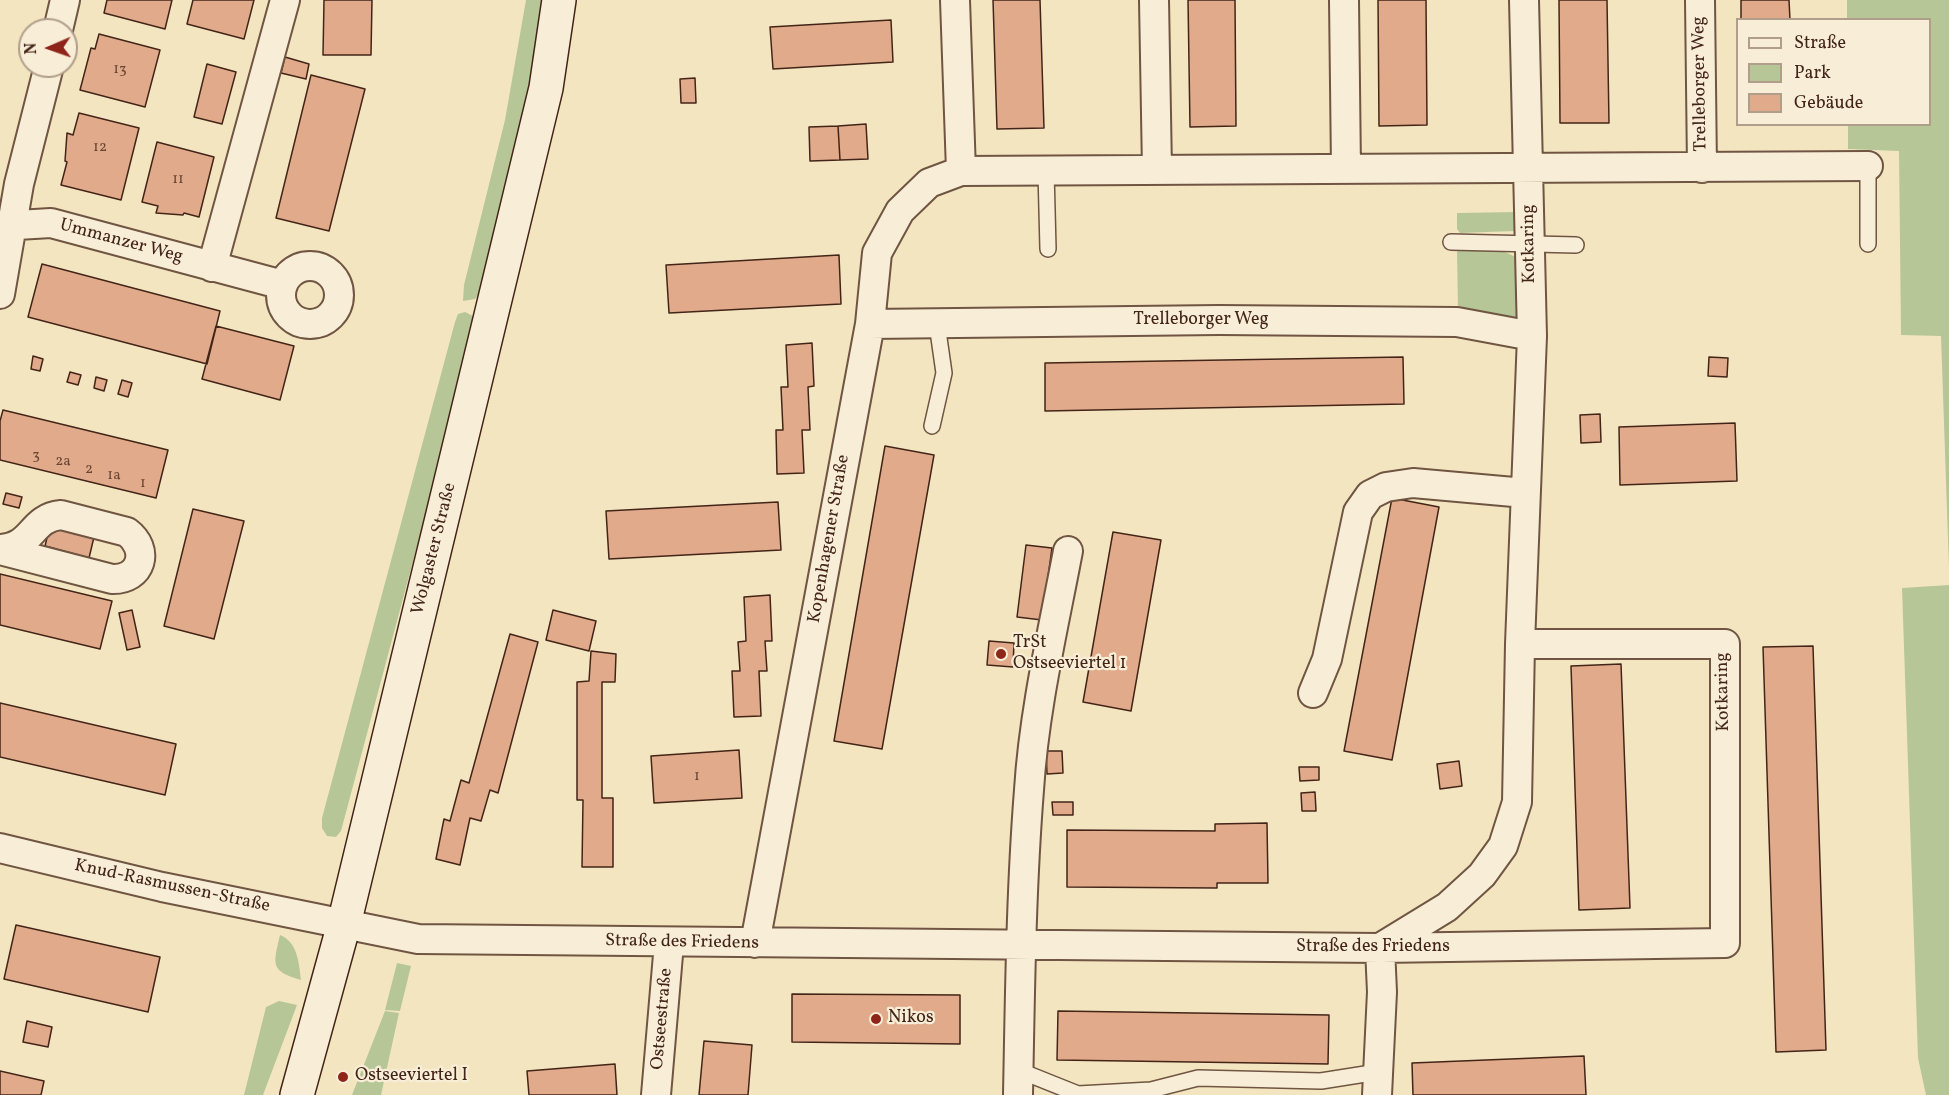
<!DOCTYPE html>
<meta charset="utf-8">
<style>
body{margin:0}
#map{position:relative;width:1949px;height:1095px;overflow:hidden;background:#f4e5c1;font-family:Vollkorn,serif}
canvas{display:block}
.legend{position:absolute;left:1736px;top:18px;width:195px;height:108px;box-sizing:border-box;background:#f8eed7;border:2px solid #b09e8b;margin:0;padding:8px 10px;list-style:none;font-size:18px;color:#432518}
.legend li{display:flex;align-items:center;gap:12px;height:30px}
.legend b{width:30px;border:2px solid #b09e8b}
.north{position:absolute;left:18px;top:18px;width:60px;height:60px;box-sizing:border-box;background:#f8eed7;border:2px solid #b09e8b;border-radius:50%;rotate:268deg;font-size:16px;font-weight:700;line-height:24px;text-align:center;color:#432518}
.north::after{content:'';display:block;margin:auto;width:21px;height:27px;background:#8f2418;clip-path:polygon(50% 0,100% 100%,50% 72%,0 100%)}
</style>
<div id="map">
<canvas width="1949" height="1095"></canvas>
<ul class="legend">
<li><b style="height:8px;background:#f8eed7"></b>Straße</li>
<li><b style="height:16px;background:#b6c697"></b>Park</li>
<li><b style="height:16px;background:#e1aa8a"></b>Gebäude</li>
</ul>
<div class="north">N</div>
</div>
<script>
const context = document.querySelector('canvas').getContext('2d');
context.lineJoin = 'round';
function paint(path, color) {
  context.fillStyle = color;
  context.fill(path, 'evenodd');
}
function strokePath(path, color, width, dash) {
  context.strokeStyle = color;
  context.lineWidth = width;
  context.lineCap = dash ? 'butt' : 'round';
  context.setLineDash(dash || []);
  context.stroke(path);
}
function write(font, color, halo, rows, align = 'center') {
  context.font = font + ' Vollkorn,serif';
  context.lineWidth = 4.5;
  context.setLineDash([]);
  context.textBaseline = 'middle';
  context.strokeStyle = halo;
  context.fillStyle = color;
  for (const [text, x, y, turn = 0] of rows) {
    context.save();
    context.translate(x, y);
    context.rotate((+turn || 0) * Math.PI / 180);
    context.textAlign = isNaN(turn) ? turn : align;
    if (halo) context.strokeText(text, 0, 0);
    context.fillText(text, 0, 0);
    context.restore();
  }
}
paint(new Path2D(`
 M526,0H548L541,44L484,288L475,299L463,301L464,285L505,120Z
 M1847,0H1949V568L1941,336L1901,335L1899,151L1848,149V125L1930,124V20L1847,19Z
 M1517,212L1514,231L1460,233L1457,229V213Z
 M1457,248C1478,248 1501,246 1518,259V317L1458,311Z
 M465,312L473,316L476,325L341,831L336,837L327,836L322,828V818L455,322L458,314Z
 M1949,585V1095H1926L1918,1058L1902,588Z
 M280,935C298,942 299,964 301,980C270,971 273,965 280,935Z
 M397,963L411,966L400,1011L385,1010Z
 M279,1001L297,1005L263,1095H244L266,1007Z
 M385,1011L399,1013L381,1095H352Z`), '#b6c697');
const building = new Path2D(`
 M107,0H172L165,29L104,13Z
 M193,0H254L244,39L187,24Z
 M324,0H372L371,55H323Z
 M993,0H1040L1044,128L997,129Z
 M1188,0H1235L1236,126L1190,127Z
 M1378,0H1426L1427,125L1379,126Z
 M1559,0H1607L1609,123H1560Z
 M1741,0H1789L1790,20H1741Z
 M891,20L893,62L773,69L770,27Z
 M99,34L160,50L145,107L80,90L91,48L95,49Z
 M285,57L309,64L306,79L281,73Z
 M207,64L236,72L222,124L194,117Z
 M311,75L365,89L329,231L276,218Z
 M695,78L696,103H681L680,79Z
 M79,113L139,128L121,200L61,185L67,162L65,161L67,133L73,135Z
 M866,124L868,159L840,160L838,126Z
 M838,126L840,160L810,161L809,127Z
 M157,142L214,157L199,217L184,213L183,215L156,213L158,206L142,202Z
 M839,255L841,304L669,313L666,265Z
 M42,264L220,311L207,364L28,317Z
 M216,326L294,346L280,400L202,379Z
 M812,343L814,386L808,387L810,430H802L804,473L777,474L776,430H783L781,387H788L786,345Z
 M33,356L43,359L40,371L31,369Z
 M1403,357L1404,404L1045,411V363Z
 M1709,357L1728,358L1727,377L1708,376Z
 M70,372L81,375L78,385L67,382Z
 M96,377L107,380L104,391L94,388Z
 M122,380L132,383L128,397L118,394Z
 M3,410L168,450L156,498L0,460V421Z
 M1600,414L1601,442L1581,443L1580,415Z
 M1735,423L1737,481L1620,485L1619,427Z
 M885,446L934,455L882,749L834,741Z
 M6,493L22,497L19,508L3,504Z
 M1392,498L1439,507L1392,760L1344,751Z
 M778,502L781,550L609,559L606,511Z
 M193,509L244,521L214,639L164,626Z
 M50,525L94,537L89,558L45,546Z
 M1113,532L1161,540L1131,711L1083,702Z
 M1026,545L1052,548L1042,620L1017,617Z
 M0,574L112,601L100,649L0,625Z
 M770,595L772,641H765L767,671H759L761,716L734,717L732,671H740L738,642L746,641L744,597Z
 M132,610L140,647L127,650L119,613Z
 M553,610L596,621L589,651L546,640Z
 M510,634L538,642L498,793L490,790L481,821L470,818L460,865L436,859L444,819L450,821L461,780L469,783Z
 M989,641L1014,643L1013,667L987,665Z
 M1813,646L1826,1050L1776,1052L1763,647Z
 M591,651L616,654L615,682H602V798H613V867H582L583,800H577V682L589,681Z
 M1621,664L1630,908L1579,910L1571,666Z
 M0,703L176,744L165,795L0,757Z
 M739,750L742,798L654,803L651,756Z
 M1046,751H1062L1063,773L1047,774Z
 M1459,761L1462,786L1440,789L1437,764Z
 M1299,767H1319V780L1300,781Z
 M1315,792L1316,811H1302L1301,793Z
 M1052,802H1073V815H1053Z
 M1267,823L1268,883H1217V888L1067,887V830L1215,831V824Z
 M16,925L160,957L148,1012L4,979Z
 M792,994L960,995V1044L792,1042Z
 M1058,1011L1329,1015L1328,1064L1057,1060Z
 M27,1021L52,1027L48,1047L23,1042Z
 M704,1041L752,1045L748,1095H699Z
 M1584,1056L1586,1095H1413L1412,1063Z
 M615,1064L617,1095H529L527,1071Z
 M0,1071L44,1081L41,1095H0Z`);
paint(building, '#e1aa8a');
strokePath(building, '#432518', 1.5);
const lane = new Path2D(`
 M1868,166V244
 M1046,171L1048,249
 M1451,242L1576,245
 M932,426L944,373L937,324
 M1018,1070L1078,1094L1151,1090L1198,1078L1321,1081L1378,1072`);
const street = new Path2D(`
 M955,0L961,171
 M1154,0L1157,170
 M1344,0L1346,169
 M1700,0L1702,168
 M58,30L65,0
 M0,226L51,223L283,285
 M281 295a29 29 0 1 1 58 0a29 29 0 1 1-58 0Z
 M212,267L285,0
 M0,294L19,184L49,66
 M870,324L1219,320L1457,322L1532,336
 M0,549C34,547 30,518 61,515L127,532C150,549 142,580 112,579L0,550
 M1313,693L1327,659L1358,512L1370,495L1386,487L1413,483L1525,493
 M0,848L162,887L418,939L1380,948L1725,943V644H1520
 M755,943L870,324L877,253L900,211L929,183L961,171L1868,166
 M1380,948L1447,907L1482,875L1503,846L1517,802L1520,644L1532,336L1524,0
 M656,1095L669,943
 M1018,1095C1020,993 1021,891 1029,790C1034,710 1053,630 1068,551
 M1377,1095L1382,992L1380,948`);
const secondary = new Path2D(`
 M297,1095L344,924L546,88L559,0`);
strokePath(lane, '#6f5542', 18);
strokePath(street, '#6f5542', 32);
strokePath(secondary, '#432518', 36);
strokePath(lane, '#f8eed7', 15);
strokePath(street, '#f8eed7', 28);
strokePath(secondary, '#f8eed7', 33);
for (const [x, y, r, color] of [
 [1001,654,6,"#8f2418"],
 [876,1019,6,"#8f2418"],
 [343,1077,6,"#8f2418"]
]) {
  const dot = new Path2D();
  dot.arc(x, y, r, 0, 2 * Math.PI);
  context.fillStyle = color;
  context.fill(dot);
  strokePath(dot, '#f8eed7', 2);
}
write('15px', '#6a4634', null, [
 ["13",120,70],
 ["12",100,148],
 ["11",178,180],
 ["3",36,456],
 ["2a",63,462],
 ["2",89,470],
 ["1a",114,476],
 ["1",143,484],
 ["1",697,777]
]);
write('18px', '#432518', '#f8eed7', [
 ["Trelleborger Weg",1701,84,-91],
 ["Ummanzer Weg",121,242,15],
 ["Kotkaring",1530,244,-91],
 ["Trelleborger Weg",1201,321],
 ["Kopenhagener Straße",830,539,-80],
 ["Wolgaster Straße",435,549,-76],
 ["Kotkaring",1724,692,-91],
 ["Knud-Rasmussen-Straße",172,887,12],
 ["Straße des Friedens",682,943,1],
 ["Straße des Friedens",1373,948],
 ["Ostseestraße",663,1019,-85]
]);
write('18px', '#432518', '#f8eed7', [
 ["TrSt",1013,644],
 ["Ostseeviertel 1",1013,665],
 ["Nikos",888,1019],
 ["Ostseeviertel I",355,1077]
], 'left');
</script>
